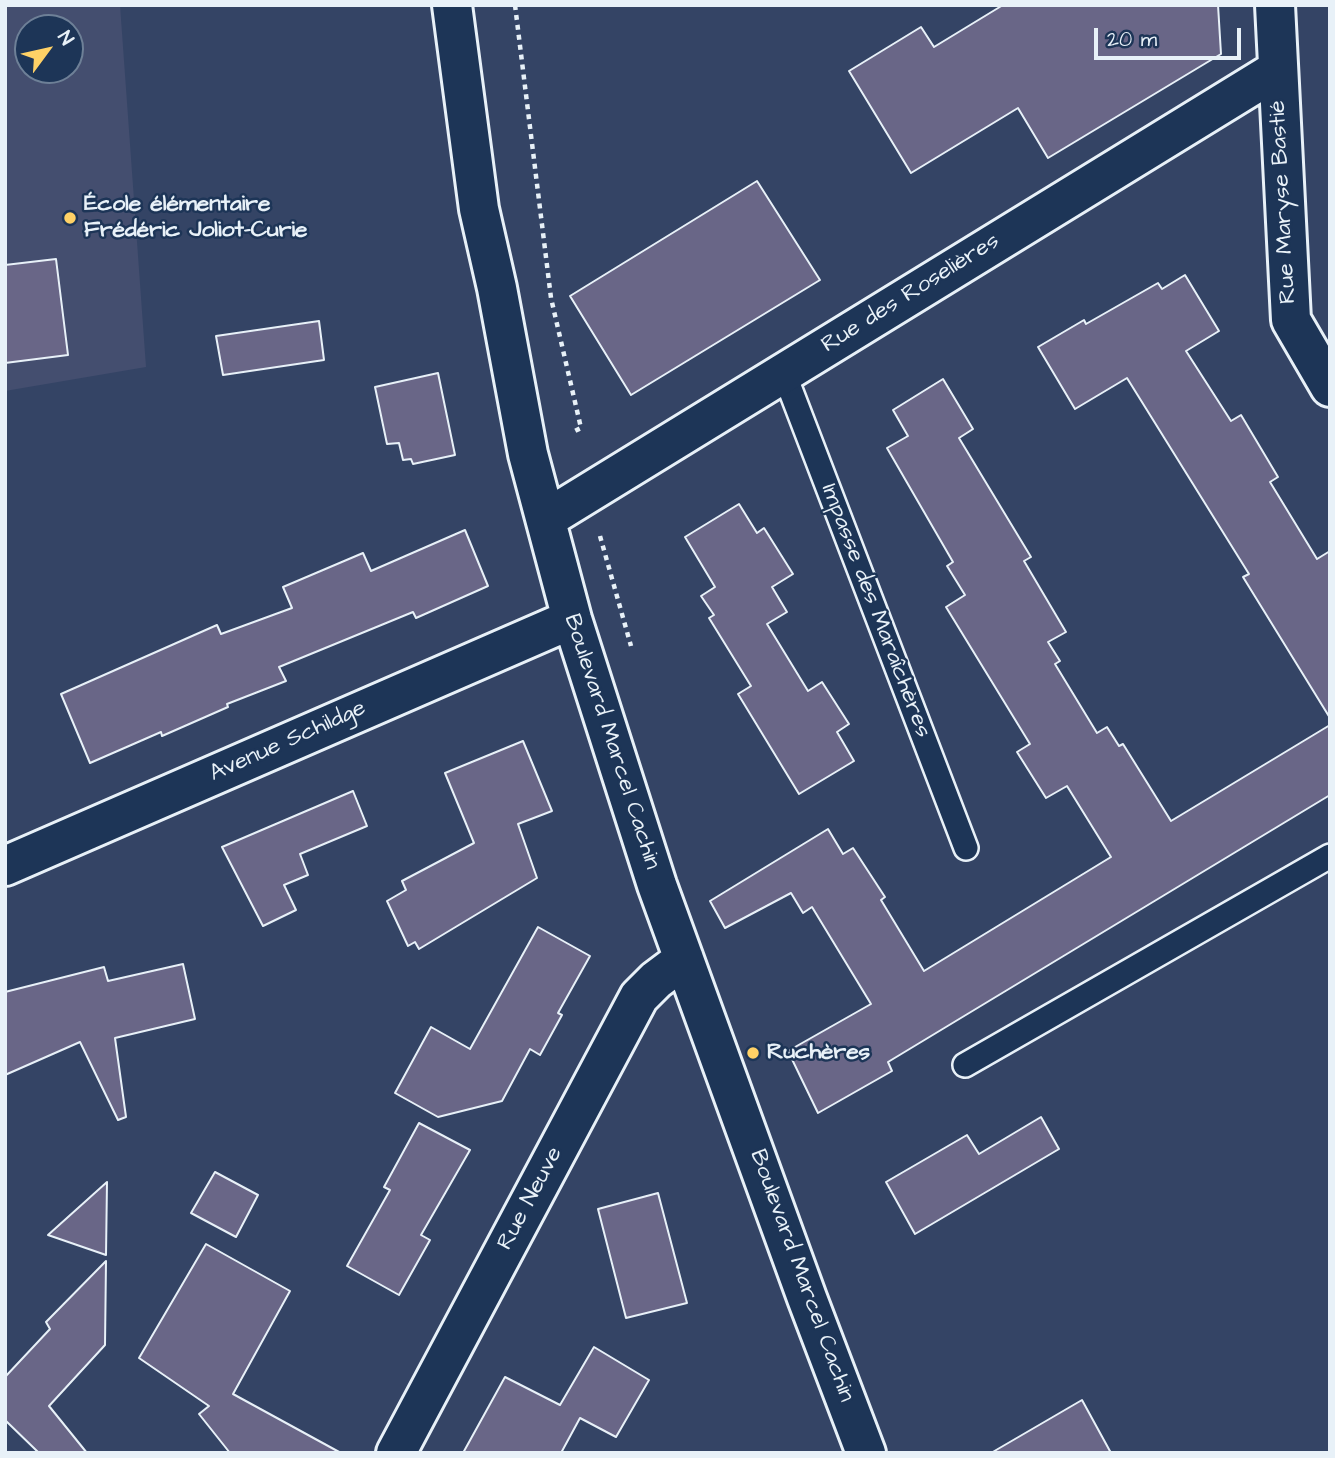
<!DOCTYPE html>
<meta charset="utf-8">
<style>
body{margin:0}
#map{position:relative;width:1335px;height:1458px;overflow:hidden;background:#344465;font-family:"Architects Daughter",sans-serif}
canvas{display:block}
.frame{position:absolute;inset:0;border:7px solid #e8f1f8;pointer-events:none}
.north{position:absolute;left:14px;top:14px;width:70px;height:70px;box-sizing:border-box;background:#1d3557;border:2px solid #6e8097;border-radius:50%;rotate:57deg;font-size:19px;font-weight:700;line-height:28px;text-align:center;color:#e8f1f8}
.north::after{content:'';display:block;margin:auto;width:24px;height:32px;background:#ffd166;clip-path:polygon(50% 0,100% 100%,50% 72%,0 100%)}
.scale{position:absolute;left:1094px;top:28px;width:147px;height:32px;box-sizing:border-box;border:4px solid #e8f1f8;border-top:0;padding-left:9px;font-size:21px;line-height:24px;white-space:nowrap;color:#e8f1f8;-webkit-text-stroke:5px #1d3557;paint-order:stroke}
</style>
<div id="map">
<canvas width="1335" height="1458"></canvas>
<div class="frame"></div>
<div class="north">N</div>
<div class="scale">20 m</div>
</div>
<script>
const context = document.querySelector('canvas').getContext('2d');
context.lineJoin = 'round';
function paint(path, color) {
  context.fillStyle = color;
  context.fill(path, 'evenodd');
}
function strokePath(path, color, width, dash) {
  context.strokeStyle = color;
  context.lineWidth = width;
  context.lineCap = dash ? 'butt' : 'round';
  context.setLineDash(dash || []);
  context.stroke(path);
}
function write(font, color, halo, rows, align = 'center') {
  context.font = font + ' "Architects Daughter",sans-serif';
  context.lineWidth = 5;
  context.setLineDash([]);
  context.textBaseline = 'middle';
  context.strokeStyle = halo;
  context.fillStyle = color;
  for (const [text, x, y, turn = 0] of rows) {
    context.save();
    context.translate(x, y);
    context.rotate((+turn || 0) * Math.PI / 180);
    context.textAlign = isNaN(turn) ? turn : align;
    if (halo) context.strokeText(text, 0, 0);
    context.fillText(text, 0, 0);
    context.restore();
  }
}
paint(new Path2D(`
 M5,5H120L146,367L5,391ZM28,28H70V70H28Z`), '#444e6f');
const building = new Path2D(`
 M1003,5H1218L1221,54L1048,158L1018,108L911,173L849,71L921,27L934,47Z
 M757,181L820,280L631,395L570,296Z
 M56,259L68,355L5,363V265Z
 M1185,275L1219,331L1186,351L1231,421L1241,415L1278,477L1270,482L1317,559L1330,551V718L1243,577L1249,574L1127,378L1075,409L1038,347L1084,320L1086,324L1158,283L1162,289Z
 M319,321L324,360L223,375L216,336Z
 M438,373L455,455L413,464L411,459L403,460L399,443L387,444L375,387Z
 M943,379L973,429L959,438L1031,557L1024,561L1066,632L1048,642L1060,661L1055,664L1097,733L1107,727L1119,746L1123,744L1171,821L1330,725V795L888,1062L892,1071L818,1113L788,1051L871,1004L812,907L803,913L791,893L725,928L710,901L828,829L843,854L853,848L885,897L881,900L924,971L1111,857L1067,786L1046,798L1017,752L1030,744L946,607L965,595L947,566L953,562L887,448L908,436L893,410Z
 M739,504L757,533L764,528L793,574L772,587L787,612L767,624L808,691L822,682L849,724L837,732L854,761L799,794L738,694L751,686L709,618L714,615L701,596L715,587L685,537Z
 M465,530L488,586L416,618L413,612L279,667L286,681L227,704L228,707L162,736L161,732L90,763L61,694L217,625L221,634L292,608L283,587L363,553L371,571Z
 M523,741L552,811L518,824L537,878L419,949L415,942L408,946L387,901L406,890L402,881L474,843L445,773Z
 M353,791L367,826L300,854L308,875L284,885L296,910L263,926L222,847Z
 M538,927L590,956L558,1013L562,1015L540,1055L530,1049L502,1101L438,1117L395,1093L431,1027L470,1049Z
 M183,964L195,1019L115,1038L126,1117L118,1120L80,1042L5,1075V992L104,967L108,981Z
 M1041,1117L1059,1149L915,1234L886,1182L967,1135L979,1154Z
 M419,1123L470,1150L421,1235L430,1240L399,1295L347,1266L390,1190L384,1187Z
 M215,1172L258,1195L236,1237L191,1213Z
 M107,1182L106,1255L48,1235Z
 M658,1193L687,1303L626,1318L598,1209Z
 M206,1244L290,1291L233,1394L341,1453H230L199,1414L209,1406L139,1358Z
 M106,1261L105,1345L49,1406L87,1453H39L5,1420V1377L50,1329L46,1322Z
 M594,1347L649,1380L616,1437L580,1418L561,1453H463L505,1377L560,1405Z
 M1082,1400L1111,1453H991Z`);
paint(building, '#696687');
strokePath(building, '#e8f1f8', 2);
const lane = new Path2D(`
 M784,373L966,848
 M965,1065L1330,856`);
const street = new Path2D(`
 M452,5L479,209L497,288L528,454L572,619L657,885L807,1298L866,1453
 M1275,5L1291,320L1330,387
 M546,519L1277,70
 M5,866L572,619
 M396,1453L639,997L656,980L684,959`);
strokePath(lane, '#e8f1f8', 28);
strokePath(street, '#e8f1f8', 44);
strokePath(new Path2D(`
 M515,5L551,298L581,428L571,433
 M600,536L631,646`), '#e8f1f8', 4.5, [5, 5]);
strokePath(lane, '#1d3557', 23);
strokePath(street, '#1d3557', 38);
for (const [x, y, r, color] of [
 [70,218,7,"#ffd166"],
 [753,1053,7,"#ffd166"]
]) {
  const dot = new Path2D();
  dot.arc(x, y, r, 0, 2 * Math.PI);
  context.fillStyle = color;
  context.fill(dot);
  strokePath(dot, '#1d3557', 2.5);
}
write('23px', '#e8f1f8', '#1d3557', [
 ["Rue Maryse Bastié",1284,202,-93],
 ["Rue des Roselières",911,294,-32],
 ["Impasse des Maraîchères",875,611,69],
 ["Avenue Schildge",288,742,-24],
 ["Boulevard Marcel Cachin",611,742,72],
 ["Rue Neuve",531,1199,-62],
 ["Boulevard Marcel Cachin",801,1276,70]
]);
write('bold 23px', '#e8f1f8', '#1d3557', [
 ["École élémentaire",84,205],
 ["Frédéric Joliot-Curie",84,231],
 ["Ruchères",767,1053]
], 'left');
</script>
